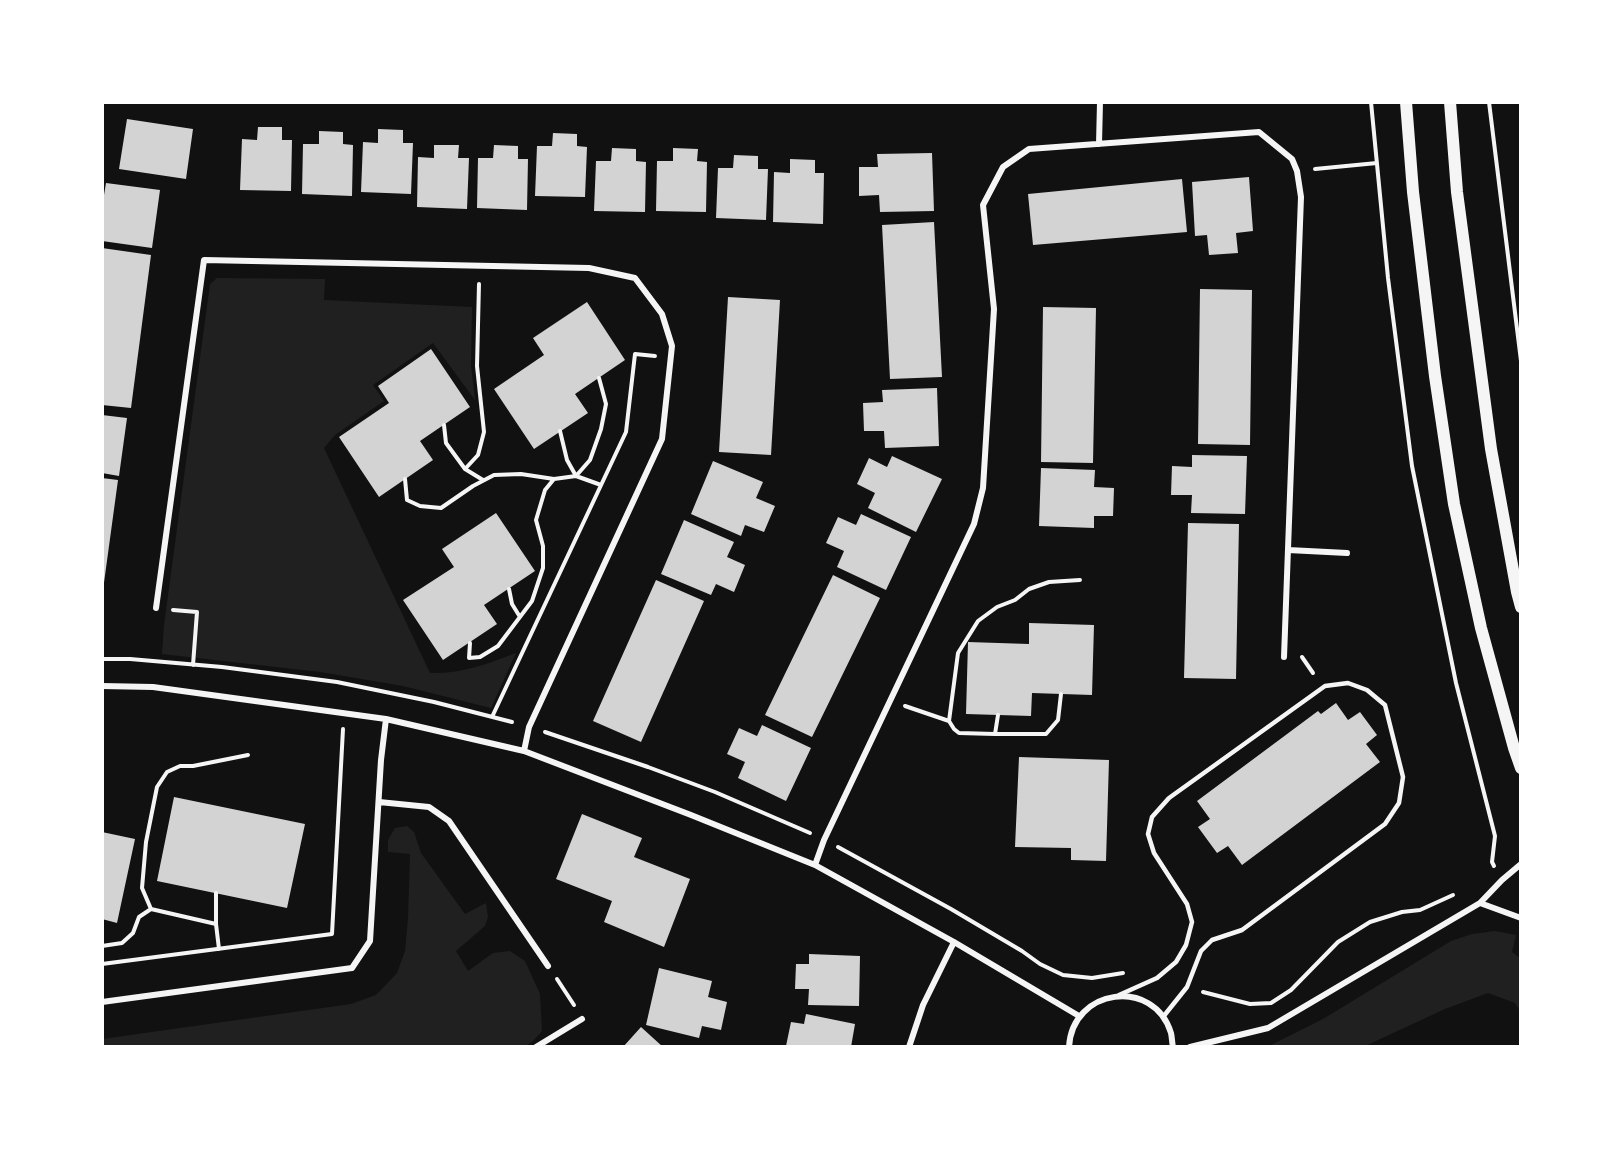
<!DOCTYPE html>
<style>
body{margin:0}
#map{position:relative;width:1623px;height:1149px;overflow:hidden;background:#111;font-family:"Work Sans",sans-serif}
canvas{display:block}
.frame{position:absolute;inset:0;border:104px solid #fff;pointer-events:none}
</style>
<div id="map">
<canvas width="1623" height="1149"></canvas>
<div class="frame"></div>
</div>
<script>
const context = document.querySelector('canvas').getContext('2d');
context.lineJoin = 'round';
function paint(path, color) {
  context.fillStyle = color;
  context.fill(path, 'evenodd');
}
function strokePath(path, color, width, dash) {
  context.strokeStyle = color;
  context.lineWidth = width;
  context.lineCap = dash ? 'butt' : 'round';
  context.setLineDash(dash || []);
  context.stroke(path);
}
paint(new Path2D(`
 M217,278L325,279L324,300L472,307L471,366L475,400L433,343L373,385L384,401L335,435L324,448L430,673C460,674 488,664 516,653L491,708L403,686L320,672L162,654L164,625L210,284Z
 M407,826L414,832L421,853L465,914L486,903L488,917L485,926L456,951L468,971L493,953L510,951L525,961L540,994L542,1031L534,1040L525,1047H102V1039L351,1004L376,995L397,973L405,951L408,918L410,854L388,852V840L395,828Z
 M1495,931L1516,935L1512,952L1521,959V1013L1515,1003L1488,993L1445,1009L1363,1047H1267L1323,1019L1451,941L1472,934Z`), '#202020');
paint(new Path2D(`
 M127,119L193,129L186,179L119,169Z
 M258,127H282V140H292L291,191L240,190L242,139L257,140Z
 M378,129L403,130V143H413L411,194L361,192L363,142L378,143Z
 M319,131L343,132V144L353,145L352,196L302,194L303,144H319Z
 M553,133L577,134V146L587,147L585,197L535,196L537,146H552Z
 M434,145H459L458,158H469L467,209L417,207L418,157L434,158Z
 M494,145L518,146V159H528L527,210L477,208L478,158H493Z
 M612,148L636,149V161L646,162L645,212L594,211L596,161H611Z
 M673,148L698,149L697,161L707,162L706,212L656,211L657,161H673Z
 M932,153L934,211L880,212L879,195L859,196V167H878L877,154Z
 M734,155L758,156V169H768L766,220L716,218L718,168H733Z
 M790,159L815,160V173H824L823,224L773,222L774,172L790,173Z
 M1249,177L1253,231L1236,233L1238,253L1209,255L1207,235L1195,236L1192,182Z
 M1182,179L1187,232L1033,245L1028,194Z
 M106,183L160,190L152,248L102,241V195H104Z
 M934,222L942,377L890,379L882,225Z
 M102,248L151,255L131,408L102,405Z
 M1200,289L1252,290L1250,445L1198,444Z
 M728,297L780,300L771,455L719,452Z
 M587,302L625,360L575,394L588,413L534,449L494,389L544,355L533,338Z
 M1043,307L1096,308L1093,463L1041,462Z
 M431,349L470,407L420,441L433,460L379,497L339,437L389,403L378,386Z
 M937,388L939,446L885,448L884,431H864L863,403L883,402L882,390Z
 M102,415L127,418L119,476L102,473Z
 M1192,455L1247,456L1245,514L1191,513L1192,495H1171L1172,466L1192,467Z
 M892,456L942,479L916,532L868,508L875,493L857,484L869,458L887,467Z
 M713,461L763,482L756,498L775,506L764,532L745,525L741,536L691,514Z
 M1041,468L1095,470L1094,487L1114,488L1113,516H1094V528L1039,526Z
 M102,478L118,480L103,590H102Z
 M496,513L535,571L484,605L497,624L443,660L403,600L454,567L442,549Z
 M861,514L911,537L886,590L837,567L844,551L826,543L838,517L856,525Z
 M684,520L734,542L727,557L745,565L734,592L716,584L711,595L661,574Z
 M1188,523L1239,524L1236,679L1184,678Z
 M833,575L880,598L812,737L765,715Z
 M656,580L704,601L641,742L593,721Z
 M1029,623L1094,625L1092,695L1032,693L1031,716L966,714L968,642L1029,644Z
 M1336,703L1348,720L1360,712L1377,735L1366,744L1380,762L1242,865L1228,846L1217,853L1198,827L1210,819L1197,801L1318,711L1321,714Z
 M762,725L811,748L786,801L738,778L745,762L727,754L739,728L757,736Z
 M1019,757L1109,760L1106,861L1071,860V848L1015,847Z
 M174,797L305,824L287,908L157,881Z
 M582,814L642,838L634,857L690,879L664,947L604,922L612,901L556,879Z
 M102,832L135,839L117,923L102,919Z
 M809,954L860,956L859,1006L808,1005L809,989H795L796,964H809Z
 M659,968L712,981L708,997L727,1002L721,1030L702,1026L699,1038L646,1025Z
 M806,1014L855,1024L851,1047L786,1046L791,1022L804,1024Z
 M641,1027L663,1047H623Z`), '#d3d3d3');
strokePath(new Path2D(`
 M1371,102L1388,278L1412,466L1456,683L1495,836L1492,862L1494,866
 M1489,102L1521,361
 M1315,169L1377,163
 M444,425L446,443L465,469L483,480
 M560,431L567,460L576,476L590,460L601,429L606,404L599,378
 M465,469L478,455L484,432L477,366L479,284
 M405,479L407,500L420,506L441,508L473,486L494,475L521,474L554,479
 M509,589L512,604L520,617
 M173,610L197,612L193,665
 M470,643L469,658L480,657L498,646L532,601L543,568V546L536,520L545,490L554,479L576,476L601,485
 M1302,657L1313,673
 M102,659H130L222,667L337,682L434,702L512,722
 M905,706L949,721L954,729L959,733L995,734L998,715
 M492,717L626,432L635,354L655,356
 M949,721L958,653L978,621L997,607L1015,600L1029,589L1049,582L1080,580
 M545,732L648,767L715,792L810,833
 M995,734H1046L1058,720L1061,694
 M838,847L951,909L1022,951L1040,964L1063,975L1092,978L1123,973
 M216,893V924L219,949
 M216,924L151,909L142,888L146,842L157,787L167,772L180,766H193L248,755
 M102,946L122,943L133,933L139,917L151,909
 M102,964L332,934L343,729
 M557,979L574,1005
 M1203,992L1250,1004L1271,1003L1291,990L1338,942L1370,922L1402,912L1420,910L1453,895`), '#f5f5f5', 4);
strokePath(new Path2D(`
 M1119,995L1157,978L1176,962L1186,945L1192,922L1187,904L1154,853L1148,834L1152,817L1169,798L1325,686L1348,683L1367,690L1385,705L1403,777L1399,803L1385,824L1242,930L1212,940L1201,951L1187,987L1163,1017`), '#f5f5f5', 4.5);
strokePath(new Path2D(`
 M1099,144L1100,102
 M1288,550L1347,553
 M156,608L204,260L589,268L635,278L662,314L672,346L662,439L529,727L524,751
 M102,686L153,687L386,719L524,751L691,815L815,865L954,942L1079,1016
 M379,802L429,807L449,821L548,966
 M815,865L824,840L974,524L983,488L994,309L983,205L1003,167L1029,149L1259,132L1292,159L1297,171L1301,197L1284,657
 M1480,903L1521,918
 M102,1002L352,968L370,941L381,760L386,719
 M536,1047L582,1019
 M909,1047L923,1005L954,942
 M1069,1047C1072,988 1154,977 1171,1033C1172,1037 1172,1043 1173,1047
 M1190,1047L1268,1028L1480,903L1502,880L1521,864`), '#f5f5f5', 6);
strokePath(new Path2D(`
 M1406,102L1413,192L1435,376L1454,504L1481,628L1514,748L1521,768
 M1450,102L1457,192L1491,449L1517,592L1521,607`), '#f5f5f5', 12);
</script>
